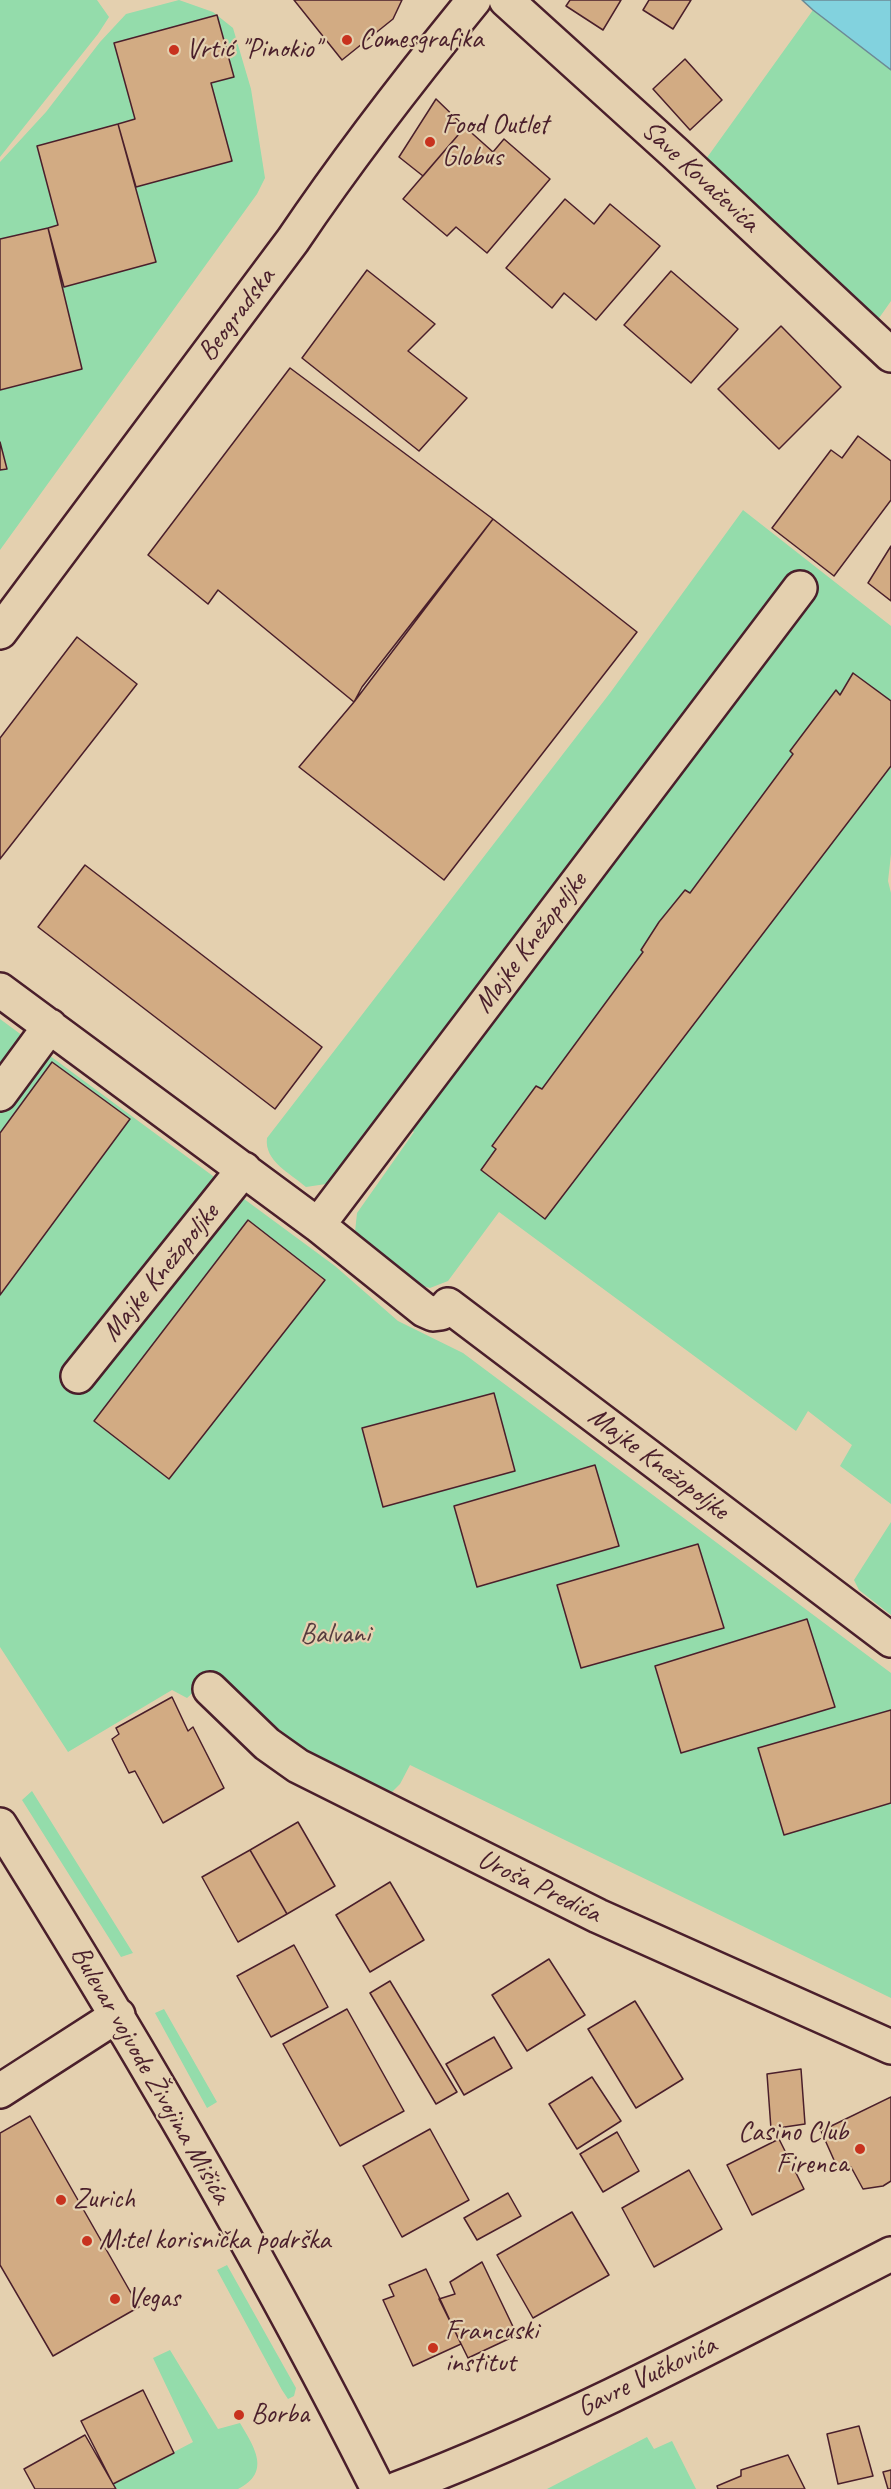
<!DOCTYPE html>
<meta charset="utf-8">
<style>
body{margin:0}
canvas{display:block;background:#e4d0af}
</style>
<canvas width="891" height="2489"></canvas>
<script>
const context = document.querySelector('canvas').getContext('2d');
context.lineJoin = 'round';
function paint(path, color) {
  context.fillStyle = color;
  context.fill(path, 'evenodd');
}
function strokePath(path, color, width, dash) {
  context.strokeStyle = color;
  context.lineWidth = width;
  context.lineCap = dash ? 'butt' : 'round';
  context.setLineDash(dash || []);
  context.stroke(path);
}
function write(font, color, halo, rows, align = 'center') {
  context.font = font + ' Caveat,sans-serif';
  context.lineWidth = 4.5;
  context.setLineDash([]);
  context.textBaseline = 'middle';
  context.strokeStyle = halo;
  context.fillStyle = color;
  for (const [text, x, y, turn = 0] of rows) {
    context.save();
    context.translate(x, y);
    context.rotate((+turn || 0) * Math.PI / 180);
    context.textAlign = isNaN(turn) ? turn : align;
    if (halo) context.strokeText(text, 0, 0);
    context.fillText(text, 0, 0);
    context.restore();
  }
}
paint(new Path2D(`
 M0,0H97L109,17L98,34L0,157Z
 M179,0L213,12L233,28L251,89L265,178L257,194L0,550V162L46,112L100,42L126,14Z
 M813,10L891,70V301L877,321L706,159Z
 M743,510L891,626V854L888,881L891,893V1504L840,1466L852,1445L808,1411L796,1431L499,1212L448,1281L430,1288L419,1285L360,1241L355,1232L357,1213L414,1132L388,1112L326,1184L306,1187C290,1173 264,1161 267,1138L610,693Z
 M0,1019L335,1266L398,1321L463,1353L891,1673V1998L410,1765L400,1784L392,1792L384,1791L296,1744L215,1673L187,1698L172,1690L68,1752L0,1647Z
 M891,1522V1615L859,1590L854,1580Z
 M32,1791L133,1953L121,1957L22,1800Z
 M164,2009L217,2102L207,2108L155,2013Z
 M227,2265L296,2388L294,2396L288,2399L282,2390L217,2270Z
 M170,2350L218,2429L240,2423C254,2447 272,2472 238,2489H117L113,2484L193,2442L153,2358Z
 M647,2437L654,2449L672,2441L696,2489H547Z`), '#94dcab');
const water = new Path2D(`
 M802,0H891V70L813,10Z`);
paint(water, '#82d2de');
strokePath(water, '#6c8a96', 1.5);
const building = new Path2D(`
 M294,0H402L393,19L342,60Z
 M570,0H621L603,30L566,6Z
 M649,0H691L673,29L643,10Z
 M217,15L234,77L211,83L232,161L136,187L118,124L135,119L114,43Z
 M685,59L722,100L690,130L653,89Z
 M436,99L465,127L423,176L399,157Z
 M118,124L156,262L64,287L48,228L58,225L37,146Z
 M465,127L493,152L504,139L550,179L487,253L456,227L447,236L403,199Z
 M565,199L594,224L610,204L660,246L596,320L564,293L552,308L506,268Z
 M48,228L82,369L0,390V239Z
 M367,270L435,324L408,351L467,398L419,451L302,358Z
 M671,271L738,329L691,383L624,325Z
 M781,326L841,387L779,449L718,389Z
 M290,368L493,519L354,702L218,590L208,604L148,555Z
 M858,436L891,461V500L834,576L772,528L831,450L842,458Z
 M0,442L7,469L0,470Z
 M493,519L637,632L444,880L299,767L354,702L362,687Z
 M891,546V601L868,583Z
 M77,637L137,684L0,859V738Z
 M853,673L891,701V766L545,1219L481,1170L496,1149L492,1146L536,1086L542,1089L643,952L641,950L659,922L685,890L690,893L793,754L790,751L836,690L840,695Z
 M85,865L322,1047L275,1109L38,927Z
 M52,1062L130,1119L0,1295V1133Z
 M248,1220L325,1280L169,1479L94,1421Z
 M494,1393L515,1471L383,1507L362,1428Z
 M595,1465L619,1546L477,1587L454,1506Z
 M698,1544L724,1628L581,1668L557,1585Z
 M807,1619L835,1707L681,1753L655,1666Z
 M172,1697L188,1731L193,1727L224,1788L163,1823L135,1771L129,1773L112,1739L119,1734L116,1728Z
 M891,1710V1803L784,1835L758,1748Z
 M298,1822L335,1886L287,1914L250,1850Z
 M250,1850L287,1914L238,1942L202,1877Z
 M390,1882L424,1940L370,1972L336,1915Z
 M294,1945L328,2007L271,2037L237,1976Z
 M549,1959L585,2015L527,2051L492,1995Z
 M390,1981L457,2092L436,2104L370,1993Z
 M635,2001L683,2079L636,2108L588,2029Z
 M347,2009L404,2111L340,2146L283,2044Z
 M494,2037L512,2068L464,2095L446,2064Z
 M801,2069L805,2124L771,2129L767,2074Z
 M592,2077L621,2121L577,2149L549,2104Z
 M891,2097V2181L883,2186L863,2189L851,2167L838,2169L821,2131Z
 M30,2116L139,2307L53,2356L0,2265V2133Z
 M430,2129L469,2200L402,2237L363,2166Z
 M617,2132L639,2171L603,2192L580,2154Z
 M779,2139L804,2189L752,2215L727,2165Z
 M689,2170L722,2229L654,2267L622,2208Z
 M508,2193L521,2216L477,2240L464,2218Z
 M572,2212L609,2275L533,2318L497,2255Z
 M482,2262L517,2335L468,2358L439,2299L455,2294L450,2282Z
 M426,2269L461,2344L413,2366L383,2300L394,2296L389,2285Z
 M143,2390L174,2453L113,2484L81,2421Z
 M859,2426L873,2476L838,2484L827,2434Z
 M85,2435L116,2489H35L24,2469Z
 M788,2455L805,2489H718L717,2486L741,2476V2470Z
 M891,2470V2489H888L883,2472Z`);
paint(building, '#d2ab83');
strokePath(building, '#4a1f2b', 1.5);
const minor = new Path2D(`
 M506,0L676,154L891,355
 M0,632L293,240C349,157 411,77 474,0
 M0,990L318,1225L800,588
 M0,1094L50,1026
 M318,1225L424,1310L433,1314L441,1313L448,1305L891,1640
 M78,1376L244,1169
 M210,1689L267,1744L298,1766L598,1916L891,2047
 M0,1825C135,2041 264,2261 378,2489
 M0,2091L118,2015
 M397,2489C568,2424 729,2337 891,2254`);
strokePath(minor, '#4a1f2b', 38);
strokePath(minor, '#e4d0af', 33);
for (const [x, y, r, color] of [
 [347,40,6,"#c8321e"],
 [174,50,6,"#c8321e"],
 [430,142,6,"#c8321e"],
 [860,2149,6,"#c8321e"],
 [61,2200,6,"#c8321e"],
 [87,2241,6,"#c8321e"],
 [115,2299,6,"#c8321e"],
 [433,2348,6,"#c8321e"],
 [239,2415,6,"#c8321e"]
]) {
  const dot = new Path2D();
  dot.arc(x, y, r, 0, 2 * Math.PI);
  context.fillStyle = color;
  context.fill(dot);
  strokePath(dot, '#e4d0af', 2);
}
write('28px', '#4a1f2b', '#e4d0af', [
 ["Comesgrafika",359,40],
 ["Vrtić \"Pinokio\"",186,50],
 ["Food Outlet",442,126],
 ["Globus",442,158],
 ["Casino Club",848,2133,"right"],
 ["Firenca",848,2165,"right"],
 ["Zurich",73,2200],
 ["M:tel korisnička podrška",99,2241],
 ["Vegas",127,2299],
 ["Francuski",445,2332],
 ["institut",445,2364],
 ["Borba",251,2415]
], 'left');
write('28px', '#4a1f2b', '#e4d0af', [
 ["Save Kovačevića",700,177,43],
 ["Beogradska",237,315,-53],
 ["Majke Knežopoljke",531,943,-53],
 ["Majke Knežopoljke",161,1273,-51],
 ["Majke Knežopoljke",658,1464,37],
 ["Uroša Predića",539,1887,26],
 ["Bulevar vojvode Živojina Mišića",150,2075,60],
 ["Gavre Vučkovića",647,2377,-26]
]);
write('28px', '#553b3e', '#e4d0af', [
 ["Balvani",335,1635]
]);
</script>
